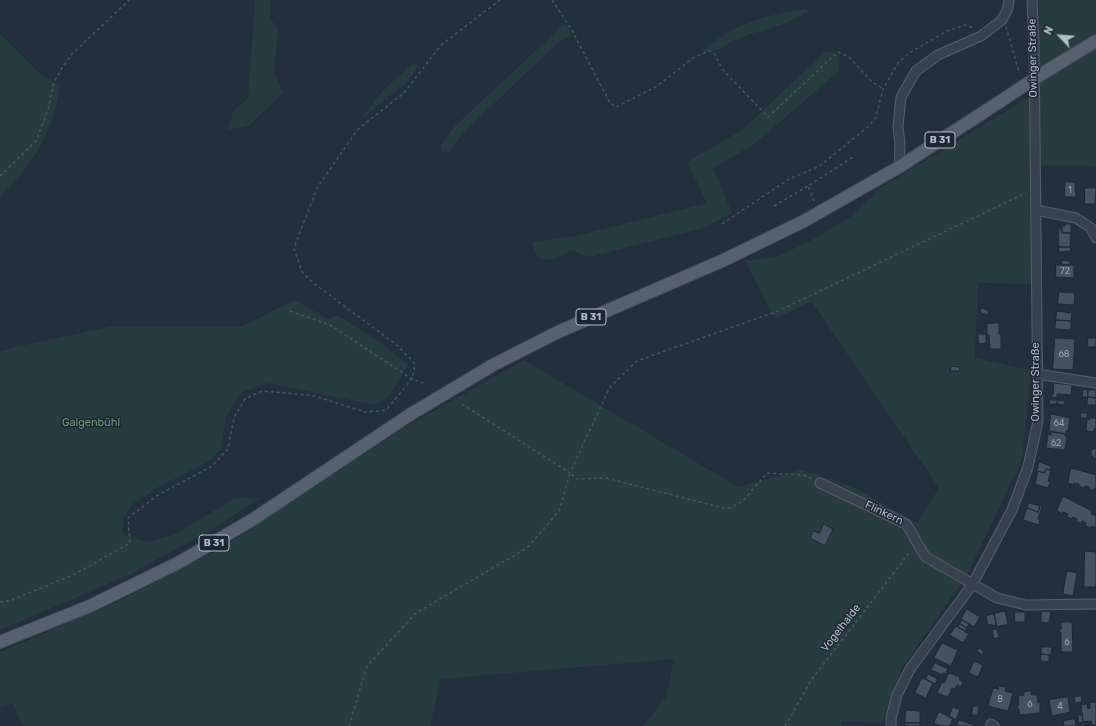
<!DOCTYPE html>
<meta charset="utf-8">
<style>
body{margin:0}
#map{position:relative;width:1096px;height:726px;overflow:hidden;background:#242f3e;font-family:Rubik,sans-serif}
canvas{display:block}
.north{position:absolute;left:1040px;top:16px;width:40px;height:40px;-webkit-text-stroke:3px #1d2633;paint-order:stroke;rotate:296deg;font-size:11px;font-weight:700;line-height:16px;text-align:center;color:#b4bcc9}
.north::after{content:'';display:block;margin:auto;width:14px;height:18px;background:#b4bcc9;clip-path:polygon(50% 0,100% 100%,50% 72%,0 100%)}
</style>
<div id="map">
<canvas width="1096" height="726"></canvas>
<div class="north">N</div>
</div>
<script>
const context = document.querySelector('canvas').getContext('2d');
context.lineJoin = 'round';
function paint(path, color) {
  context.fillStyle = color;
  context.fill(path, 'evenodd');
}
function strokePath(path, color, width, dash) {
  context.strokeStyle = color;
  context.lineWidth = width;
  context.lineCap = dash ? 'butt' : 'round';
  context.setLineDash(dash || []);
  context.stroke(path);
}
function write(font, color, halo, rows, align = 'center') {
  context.font = font + ' Rubik,sans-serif';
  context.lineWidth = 3;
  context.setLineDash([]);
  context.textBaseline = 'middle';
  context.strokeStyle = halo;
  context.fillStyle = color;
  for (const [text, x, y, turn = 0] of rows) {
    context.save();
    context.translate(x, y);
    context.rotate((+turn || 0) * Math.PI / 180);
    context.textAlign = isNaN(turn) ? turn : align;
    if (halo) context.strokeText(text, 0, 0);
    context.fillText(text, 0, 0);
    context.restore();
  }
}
paint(new Path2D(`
 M255,0H270V19L278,28L274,72L283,93L250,125L227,130L234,110L248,99Z
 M1039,0H1096V166L1039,165L1040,91Z
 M805,9L809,11C786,26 759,30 734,40C728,42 724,47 718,49C712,52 706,51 700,54C708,47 716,40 725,34C749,20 778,13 805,9Z
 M566,25L570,31L571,36L560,41L465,131L449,153L442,151L441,145L455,126L562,26Z
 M0,34L41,75L60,85C54,132 33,164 0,197Z
 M832,51L840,57L839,71L753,145L713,168L732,213L703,228L590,257L571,250L553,260L538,258L531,242L576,236L707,203L687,162L742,130L825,52Z
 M414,63L419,65L407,82L361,119L385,88Z
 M1032,95L1033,284L978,283L975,358L1031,370L1022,460L968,573L902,668L882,723L842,721V726H643L666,697L674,659L441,679L430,726H23L13,704L0,707V652L115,603L223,547L407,426L524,360L738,487L801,470L824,477L857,489L917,523L939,488L811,301L775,319L745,261L779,256L818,237L850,217L882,187Z
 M294,300L328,319L337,315L381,343L408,365L390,395L375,405L268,383L240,393L226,417L221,449L210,461L155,489L134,503L123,518V534L132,538L150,542L176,534L235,498H260L211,530L129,575L0,630V352L11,348L113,326H243Z`), '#263c3f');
const building = new Path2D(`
 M1065,182H1075L1076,197H1065Z
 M1085,188H1096L1095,204H1085Z
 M1065,224H1071V233H1062V226H1065Z
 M1059,229H1062V233H1071L1070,247H1059Z
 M1059,247H1070L1071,251L1059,252Z
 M1062,260L1070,261V265H1062Z
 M1056,265H1074V278L1056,277Z
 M1059,292L1075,293L1074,305L1058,304Z
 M982,308L989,311L987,315L980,312Z
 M1057,311L1072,313L1071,321L1056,320Z
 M1056,320L1071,321V330L1055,329Z
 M999,323V334H1001V349H990L989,335H987V324Z
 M978,334H986V343L979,344Z
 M1055,338L1075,339L1073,370L1053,369Z
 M1088,338H1096V347H1088Z
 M951,366L960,367L959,371H951Z
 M1054,383L1072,385L1071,395L1057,394V398L1052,397V394H1053Z
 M1083,389L1088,390V397H1083Z
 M1088,390H1096V398L1088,397Z
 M1088,397L1096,398V405H1087Z
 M1050,400H1058L1057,404H1049Z
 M1058,400L1065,401L1064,405L1057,404Z
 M1081,413H1087V418H1081Z
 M1051,414L1070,418L1068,431H1066V434L1049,431Z
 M1090,418H1096V429H1094V432L1086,431L1087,419L1089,420Z
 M1051,432L1066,434L1065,436L1067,437L1065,450L1046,448L1048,434L1051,435Z
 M1096,448V460L1095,458H1093L1090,451Z
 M1039,462L1051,466L1050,470L1046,469L1044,473L1037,471Z
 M1071,468L1096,475V489L1094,488V491L1089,489V487L1085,486L1084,488L1079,486V484L1074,483L1073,485L1068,483Z
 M1046,469L1051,470L1048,481L1050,482L1048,488L1035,484L1038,471L1044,473Z
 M1063,496L1092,511L1091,514L1096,516V528L1092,526L1091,528L1085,526L1086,523L1082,521L1081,524L1076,521L1077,519L1073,517L1072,519L1067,517L1068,514L1063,512L1062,514L1057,511Z
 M1029,503L1040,506L1038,512L1027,508Z
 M1040,506L1042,507L1038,519L1040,520L1039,525L1023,520L1027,508L1038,512Z
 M824,524L833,529L825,546L810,538L813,531L819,533Z
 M1085,551L1096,552V587H1084Z
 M1067,571L1077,573L1073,596L1063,594Z
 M967,609L980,617L974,627L961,619Z
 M1005,611L1008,624L997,627L994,614Z
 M1042,611L1051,612L1049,623L1041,622Z
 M1015,612H1025V622H1015Z
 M994,614L996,625L992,626V624L988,625L986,616Z
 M962,620L969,624L967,628L960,624Z
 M1061,622H1072L1073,652H1061V632H1059V629H1061Z
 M960,624L967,628L965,631L958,627Z
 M956,626L969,634L963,643L950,635Z
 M997,629L999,637L994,639L992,630Z
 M942,643L958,650L951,666L934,658Z
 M1042,647H1052L1051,655L1041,654Z
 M980,648L984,652L982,655L977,651Z
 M1041,654L1049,655V662L1041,661Z
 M974,661L983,665L978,677L969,673Z
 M935,663L948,669L945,674L943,673L942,675L931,670Z
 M949,673L960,677L959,680L963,682L961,687L957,685L955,689L952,688L948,697L937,693L942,682L944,683Z
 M928,674L938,679L935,684L926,679Z
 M922,678L933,683L926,698L915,693Z
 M999,686L1006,687L1005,691L1013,693L1008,711L988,706L993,688L998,689Z
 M1031,691V695H1037L1038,703L1040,702V713L1020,715L1017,705H1019L1018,696L1024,695V692Z
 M1081,696L1082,702L1075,703L1074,697Z
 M1068,697L1070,712L1052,716L1049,700Z
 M1096,702V725H1092L1091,721L1083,722L1081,705L1087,704L1088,709L1090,708V703Z
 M973,706H979L978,715H972Z
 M953,707L960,710L956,720L949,717Z
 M906,710L920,711V723H905Z
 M939,712L953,718L950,726H940L934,723Z
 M1078,715H1082L1083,722L1079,723Z
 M1075,719L1076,726H1064L1063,721Z
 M959,720L974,725L973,726H957Z
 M905,723H920V726H905Z`);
paint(building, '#455162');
strokePath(building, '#1f2835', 1);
const minor = new Path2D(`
 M899,167L900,144L898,127L901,97L916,71L938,55L981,36L1002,20L1008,8L1009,0
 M1036,210L1076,218L1091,228L1096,238
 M1037,374L1096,383
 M820,483L906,524C914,535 918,547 926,557L997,598L1026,605L1096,604
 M991,724L994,726
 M891,726V718L897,695L910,669L972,585L1012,510L1028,467L1038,421L1034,42L1032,0`);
const major = new Path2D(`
 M1045,72L1096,41
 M0,642L90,606L178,563L252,520L411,414L493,365L558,332L724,260L804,221L899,167L981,114`);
strokePath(minor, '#565f6c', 11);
strokePath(major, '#414a57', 14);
strokePath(new Path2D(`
 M552,0L573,32L610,103L616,107L657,86L693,58L709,51L714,53L723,70L768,117L838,52L849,57L871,81L883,89
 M1006,27L1019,72
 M0,176L36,141L48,110L54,82L62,68L71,55L129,0
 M814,201L808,186L853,157
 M774,206L808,186
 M722,224L789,179L820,166L870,125L876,117L883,89L898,63L909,53L947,31L965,25L974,28
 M290,311L330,325L412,379L415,364L398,346L312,282L302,272L294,248L317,188L358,129L404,93L441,45L500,0
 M462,404L570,473L610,387L637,361L778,311L1026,193
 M0,602L12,600L75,574L130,543L128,518L158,495L212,466L228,449L234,418L245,399L262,391L311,395L365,412L386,410L412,379L426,384
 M349,726L367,666L416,613L527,548L559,511L570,473L577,479L606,478L727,509L743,501L767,473L803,475L812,479
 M785,726L812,679L909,553L912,552`), '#44595c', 1.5, [3, 3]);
strokePath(minor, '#38414e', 9);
strokePath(major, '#56606e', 12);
const majorBridge = new Path2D(`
 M981,114L1045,72`);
strokePath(majorBridge, '#414a57', 14, []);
strokePath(majorBridge, '#56606e', 12);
write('9px', '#98a1af', null, [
 ["1",1070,190],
 ["72",1065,271],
 ["68",1064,354],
 ["64",1059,423],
 ["62",1056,443],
 ["6",1067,642],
 ["8",1000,699],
 ["6",1030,704],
 ["4",1060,706]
]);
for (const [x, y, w] of [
 [940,140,30],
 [591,317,30],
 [214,543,30]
]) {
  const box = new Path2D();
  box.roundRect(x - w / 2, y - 8, w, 16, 3);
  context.fillStyle = '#1d2633';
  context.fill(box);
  strokePath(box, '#b4bcc9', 1);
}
write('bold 10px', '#b4bcc9', null, [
 ["B 31",940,140],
 ["B 31",591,317],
 ["B 31",214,543]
]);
write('11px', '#b4bcc9', '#1d2633', [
 ["Owinger Straße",1033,58,-91],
 ["Owinger Straße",1036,382,-90],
 ["Flinkern",884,513,26],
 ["Vogelhalde",841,628,-52]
]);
write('11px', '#6b9a76', '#1d2633', [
 ["Galgenbühl",91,423]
]);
</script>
